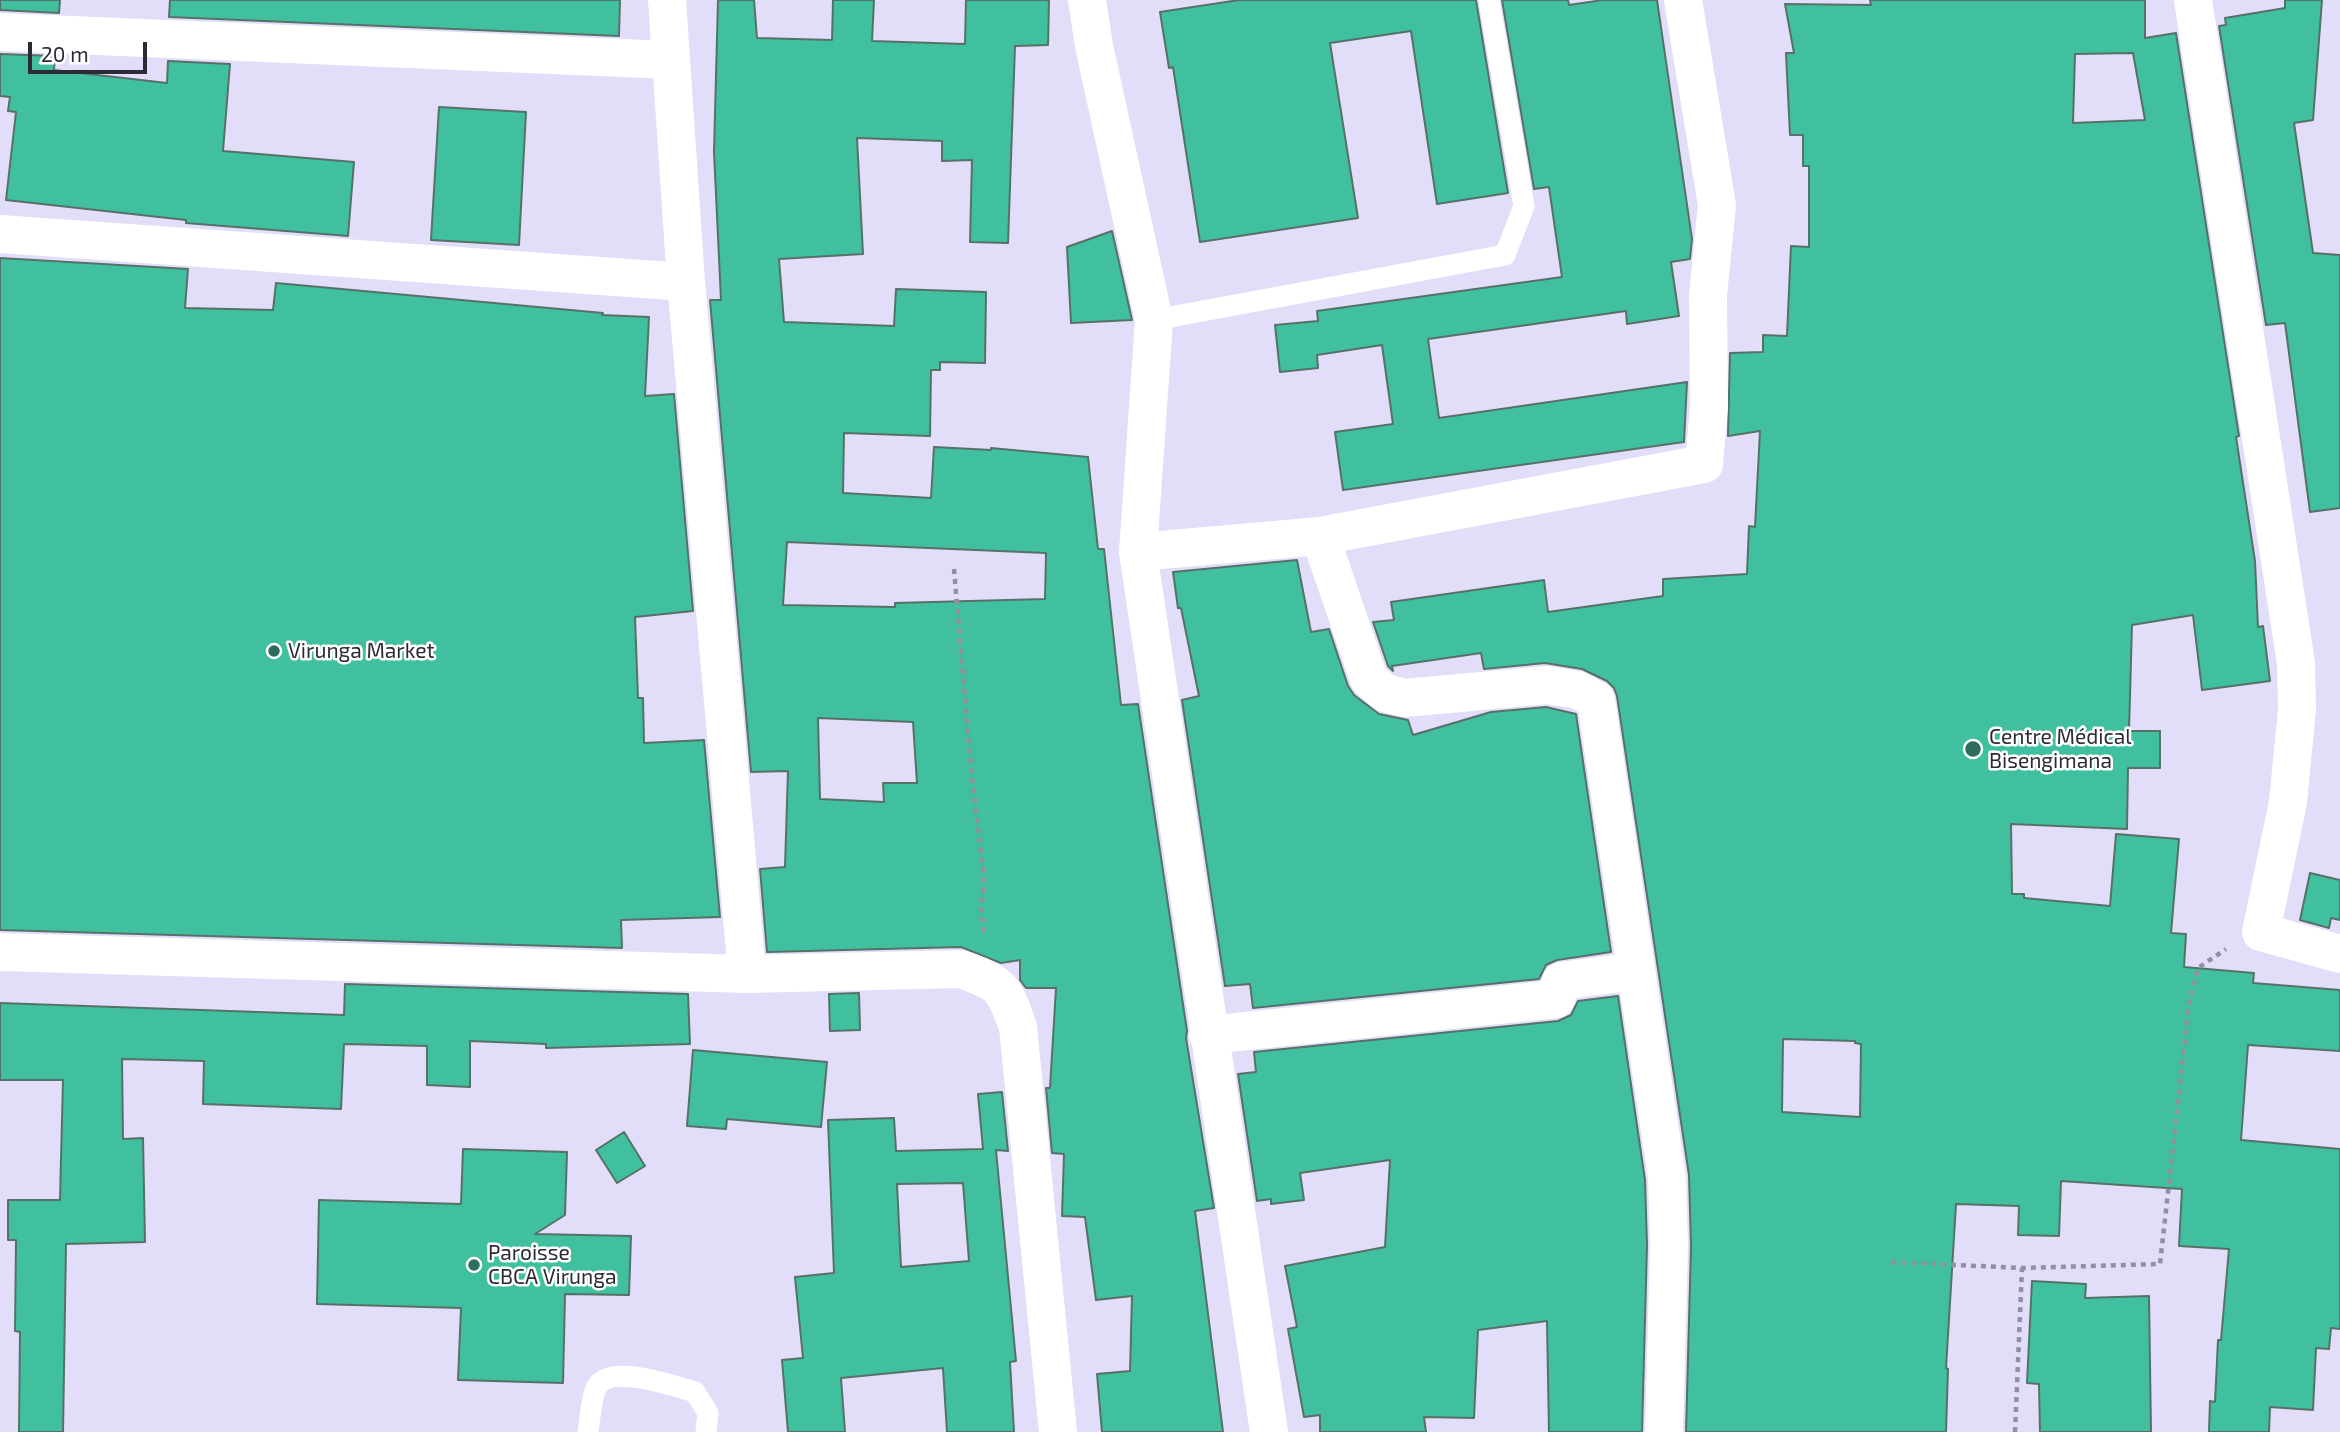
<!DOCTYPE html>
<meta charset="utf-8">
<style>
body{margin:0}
#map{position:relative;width:2340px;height:1432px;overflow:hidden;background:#e2ddf8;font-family:"Exo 2",sans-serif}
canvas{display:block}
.scale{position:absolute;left:28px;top:42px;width:119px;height:32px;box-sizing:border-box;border:4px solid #2c2a34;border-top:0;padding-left:9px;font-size:21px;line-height:24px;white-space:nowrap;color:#2c2a34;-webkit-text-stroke:5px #fff;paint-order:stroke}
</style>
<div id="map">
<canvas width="2340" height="1432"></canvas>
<div class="scale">20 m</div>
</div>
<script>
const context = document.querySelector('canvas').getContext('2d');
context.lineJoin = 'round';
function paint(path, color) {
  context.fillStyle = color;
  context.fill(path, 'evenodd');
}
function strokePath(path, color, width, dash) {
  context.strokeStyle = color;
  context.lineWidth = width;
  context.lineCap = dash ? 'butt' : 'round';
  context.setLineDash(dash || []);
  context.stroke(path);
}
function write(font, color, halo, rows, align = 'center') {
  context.font = font + ' "Exo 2",sans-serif';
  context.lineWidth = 5;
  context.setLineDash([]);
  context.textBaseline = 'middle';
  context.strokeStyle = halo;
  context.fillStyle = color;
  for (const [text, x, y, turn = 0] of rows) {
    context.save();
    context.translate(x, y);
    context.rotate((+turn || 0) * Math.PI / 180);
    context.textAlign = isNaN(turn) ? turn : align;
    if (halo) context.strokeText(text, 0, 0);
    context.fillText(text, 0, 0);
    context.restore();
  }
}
const building = new Path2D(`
 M0,0H60L59,13L0,10Z
 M170,0H620L619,36L169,17Z
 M718,0H754L757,38L832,40L833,0H874L872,41L965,44L966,0H1049L1048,45L1015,46L1008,243L970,242L972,160L942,161V141L857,138L863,254L779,259L784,322L894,326L896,289L986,292L985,363L940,362V370H931L930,436L844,433L843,493L931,498L934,447L991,450V448L1088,457L1098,549H1104L1121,705L1138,704L1187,1031L1186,1038L1214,1208L1195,1211L1223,1432H1102L1097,1374L1130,1371L1132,1296L1096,1300L1085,1217L1062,1216L1064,1154L1052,1153L1046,1088H1050L1056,988H1026L1020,980V960L1001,963L961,947L767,952L760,869L785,867L788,771L751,772L710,300H721L714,152ZM787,542L1046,553L1045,599L895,603V607L783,605ZM818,718L913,722L917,783H883L884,802L820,799Z
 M1239,0H1476L1508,193L1437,204L1411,31L1330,43L1358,218L1200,242L1173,67L1169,68L1160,12Z
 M1502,0H1568L1569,5L1603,0H1657L1692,239L1690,259L1671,262L1679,316L1627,324L1626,311L1428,339L1439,418L1687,382L1684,442L1343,490L1335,432L1393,424L1382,345L1317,355L1318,368L1280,372L1275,325L1318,321L1317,311L1562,277L1549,187L1534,189Z
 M1870,0H2145V38L2176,33L2239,436L2236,437L2255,561L2258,627L2263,626L2270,681L2202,690L2193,615L2132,625L2129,731H2160V768H2128L2127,829L2011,824L2012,894H2024V898L2110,906L2116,834L2179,839L2171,933L2186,934L2184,967L2254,973L2253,983L2340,990V1051L2248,1045L2241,1140L2340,1149V1329L2331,1328L2329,1349L2316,1348L2313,1410L2270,1407L2269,1432H2209L2210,1401L2215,1402L2218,1340H2221L2229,1249L2179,1246L2182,1189L2061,1181L2059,1236L2018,1235L2019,1206L1956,1204L1946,1368L1948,1369L1946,1432H1686L1691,1246L1689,1175L1617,696L1614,688L1607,681L1582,669L1545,663L1484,669L1481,653L1392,666L1393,671L1388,666L1373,622L1394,620L1391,602L1544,580L1548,612L1663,596V579L1747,574L1749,526L1755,527L1760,431L1728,436L1730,353L1763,352V335L1787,336L1791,246L1809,247V166H1803V135H1790L1786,53H1794L1785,4L1871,5ZM2133,53L2145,120L2073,123L2075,54ZM1783,1039L1855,1041V1043L1861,1044L1860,1117L1782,1112Z
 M2285,0H2322L2313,120L2294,123L2313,253L2340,255V508L2310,512L2285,323L2266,325L2219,26L2226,25L2225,18L2285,8Z
 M0,54L55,56L54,70L167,83L168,61L230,64L223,151L354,162L348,236L186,223V220L6,200L16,112L8,111L10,97L0,96Z
 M439,107L526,112L519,245L431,240Z
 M1112,231L1132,320L1071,323L1067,247Z
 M0,258L188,269L185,308L273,310L276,283L603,313L602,315L649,317L645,396L674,394L693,611L635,617L638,698H643L644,743L704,740L720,917L621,920L622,948L0,930Z
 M1297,560L1311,632L1329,629L1348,686L1354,695L1379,714L1408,720L1413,735L1491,712L1546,707L1576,714L1611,952L1557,960L1546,965L1539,979L1253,1008L1250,984L1225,986L1182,700L1199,696L1181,608H1178L1173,572Z
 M2310,873L2340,880V920L2331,918L2329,928L2300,920Z
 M345,984L688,994L690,1044L546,1048V1044L470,1041V1087L427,1085V1046L344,1044L341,1109L203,1104L204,1061L122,1059L123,1139L143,1138L145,1242L66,1244L63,1432H19L20,1332L15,1331L16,1240H8V1200H60L63,1080H0V1003L344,1015Z
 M859,993L860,1030L830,1031L829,994Z
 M1618,996L1645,1180L1647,1245L1642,1432H1549L1547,1321L1478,1330L1474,1418L1424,1417L1426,1432H1320V1415L1304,1417L1288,1329L1297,1327L1285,1266L1385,1247L1390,1160L1300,1173L1304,1200L1271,1204V1199L1257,1201L1238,1074L1256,1072L1254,1052L1558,1021L1571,1015L1578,1001Z
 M693,1050L827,1062L821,1127L727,1119L726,1129L687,1126Z
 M1002,1092L1008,1151L996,1150L1016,1361L1010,1362L1014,1432H947L943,1368L841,1378L845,1432H788L782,1360L803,1358L795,1277L834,1273L828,1120L894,1118L896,1151L983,1149L978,1094ZM963,1183L969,1261L901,1267L897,1184Z
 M624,1132L645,1166L617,1183L596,1150Z
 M463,1149L567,1152L565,1215L535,1234L631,1236L629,1295L565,1294L563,1383L458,1380L461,1308L317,1304L319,1200L461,1204Z
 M2032,1281L2086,1284L2085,1298L2149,1296L2151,1432H2040L2039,1384L2027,1383Z`);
paint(building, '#41c09f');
strokePath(building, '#557168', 2);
strokePath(new Path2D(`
 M954,569L971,769L984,879L981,909L985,937
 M1891,1262L2022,1268L2160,1264L2189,1003L2198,968L2226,949
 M2015,1432L2022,1268`), '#938fa3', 4.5, [5, 5]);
strokePath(new Path2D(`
 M1154,320L1505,255L1524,206L1489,0
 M588,1432C590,1419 591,1400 596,1388C609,1362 673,1386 695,1392L708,1413L706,1432`), '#fff', 21);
strokePath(new Path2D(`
 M667,0L686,282L747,974
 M1087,0L1094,46L1154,320L1138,552L1269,1432
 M2193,0L2296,663L2297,709L2288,802L2261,932L2340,954
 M0,32L671,60
 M0,234L686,282
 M1320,536L1369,679L1385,693L1405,698L1547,685L1578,690L1596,700L1667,1178L1669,1245L1664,1432
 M1138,552L1320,536L1704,464L1709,407L1708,295L1717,205L1683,0
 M0,952L747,974L961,969C1001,983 1004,987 1018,1027L1058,1432
 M1208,1035L1556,999L1561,981L1636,971`), '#fff', 38);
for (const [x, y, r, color] of [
 [274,651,7,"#2d6d5b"],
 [1973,749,9,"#2d6d5b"],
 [474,1265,7,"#2d6d5b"]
]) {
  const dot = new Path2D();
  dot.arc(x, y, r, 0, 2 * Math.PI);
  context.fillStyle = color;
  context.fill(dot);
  strokePath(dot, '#fff', 2.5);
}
write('21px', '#2c2a34', '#fff', [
 ["Virunga Market",288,651],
 ["Centre Médical",1989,737],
 ["Bisengimana",1989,761],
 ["Paroisse",488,1253],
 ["CBCA Virunga",488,1277]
], 'left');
</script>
